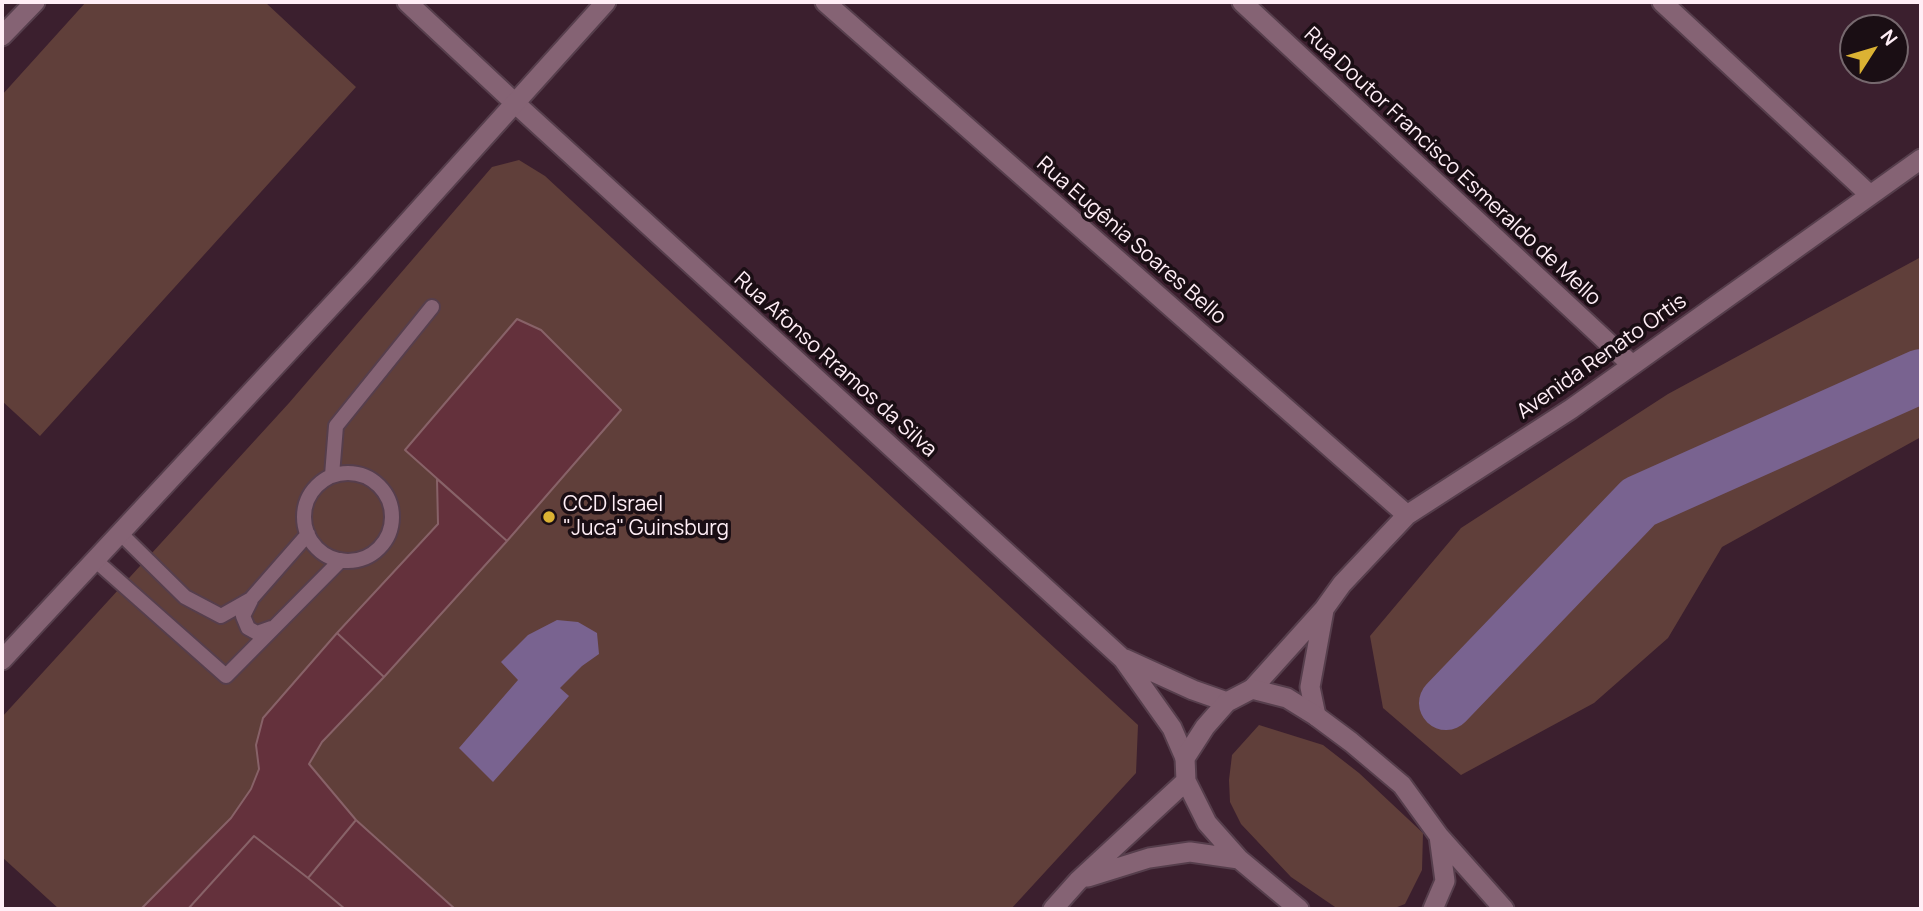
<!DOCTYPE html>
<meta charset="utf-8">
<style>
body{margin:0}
#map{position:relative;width:1923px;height:911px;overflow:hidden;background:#3b1f2e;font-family:Manrope,sans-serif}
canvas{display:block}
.frame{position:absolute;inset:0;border:4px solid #ffeef6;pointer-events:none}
.north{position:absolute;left:1839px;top:14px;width:70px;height:70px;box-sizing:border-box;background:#1a0e14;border:2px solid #76686e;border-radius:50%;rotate:53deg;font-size:19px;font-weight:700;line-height:28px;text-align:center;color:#ffeef6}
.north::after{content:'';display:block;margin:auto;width:24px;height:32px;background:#dbb233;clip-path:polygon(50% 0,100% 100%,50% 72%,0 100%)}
</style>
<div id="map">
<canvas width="1923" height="911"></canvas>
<div class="frame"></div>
<div class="north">N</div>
</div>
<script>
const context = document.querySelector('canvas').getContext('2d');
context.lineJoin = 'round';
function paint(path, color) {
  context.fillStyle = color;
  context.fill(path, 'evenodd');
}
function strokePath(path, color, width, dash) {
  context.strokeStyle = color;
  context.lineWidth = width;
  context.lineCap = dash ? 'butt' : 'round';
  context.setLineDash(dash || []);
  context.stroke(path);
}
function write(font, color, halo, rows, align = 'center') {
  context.font = font + ' Manrope,sans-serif';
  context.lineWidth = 7;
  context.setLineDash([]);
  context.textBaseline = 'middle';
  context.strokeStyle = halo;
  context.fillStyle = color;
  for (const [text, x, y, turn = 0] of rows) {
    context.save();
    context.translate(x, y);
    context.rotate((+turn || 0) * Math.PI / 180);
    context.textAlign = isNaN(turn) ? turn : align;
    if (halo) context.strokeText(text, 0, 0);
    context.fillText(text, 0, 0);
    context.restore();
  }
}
paint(new Path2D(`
 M86,2H265L356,87L40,436L2,401V95Z
 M519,160L545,176L1138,725L1136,773L1011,909H59L2,857V717L289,403L492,167Z
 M1921,257V437L1722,547L1668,638L1594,703L1461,775L1383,708L1370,636L1461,528L1668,394Z
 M1259,725L1323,745L1359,773L1423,833L1422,870L1405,904L1392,909H1338L1291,877L1241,824L1230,802L1229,780L1232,755Z`), '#603f3a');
paint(new Path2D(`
 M557,620L578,622L597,633L599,654L582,666L560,688L569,696L493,782L459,748L518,680L501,662L528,635Z`), '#796390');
strokePath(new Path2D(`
 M1446,703L1639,502L1921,376`), '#796390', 54);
const building = new Path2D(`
 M517,319L541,330L621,410L507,541L405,450Z
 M437,479L507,541L384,677L337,633L438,524Z
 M337,633L384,677L322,742L309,764L356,820L308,878L254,836L188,909H141L231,818L251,789L259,769L256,745L263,718Z
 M356,820L455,909H345L308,878Z
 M254,836L308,878L345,909H188Z`);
paint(building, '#64313c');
strokePath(building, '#886268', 2);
const service = new Path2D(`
 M304 517a44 44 0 1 1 88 0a44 44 0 1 1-88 0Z
 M332,475L336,426L432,307
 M120,533L185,597L221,616L251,599L308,534
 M95,560L226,676L341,560
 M251,600L243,616L248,628L257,633L271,628`);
const minor = new Path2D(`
 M407,2L516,104L1123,659L1172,728L1185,758
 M825,2L1407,515
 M1242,2L1632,365
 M1662,2L1870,195
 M2,36L35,2
 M1125,659L1193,690L1227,702
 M1252,689L1324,609L1342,584L1407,515L1571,409L1921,159
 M1316,716L1310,687L1324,610`);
const tertiary = new Path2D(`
 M2,660L362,273L606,2
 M1439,836L1504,909
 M1088,877L1149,858L1190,852L1239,859
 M1053,909L1078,881L1186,781
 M1299,909L1239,859L1207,823L1186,781L1185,758L1205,727L1227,702L1252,689L1287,698L1316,716L1351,742L1402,785L1439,836L1445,881L1433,909`);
strokePath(service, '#563e4c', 18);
strokePath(minor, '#563e4c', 23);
strokePath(tertiary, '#563e4c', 23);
strokePath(service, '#856374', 14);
strokePath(minor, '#856374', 19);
strokePath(tertiary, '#856374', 19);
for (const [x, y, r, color] of [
 [549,517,7,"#dbb233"]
]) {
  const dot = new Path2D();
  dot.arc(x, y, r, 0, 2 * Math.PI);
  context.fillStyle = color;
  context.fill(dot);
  strokePath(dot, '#1a0e14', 2.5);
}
write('21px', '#ffeef6', '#1a0e14', [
 ["Rua Doutor Francisco Esmeraldo de Mello",1452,167,43],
 ["Rua Eugênia Soares Bello",1131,241,41],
 ["Avenida Renato Ortis",1602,357,-35],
 ["Rua Afonso Rramos da Silva",835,365,42]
]);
write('21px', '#ffeef6', '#1a0e14', [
 ["CCD Israel",563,505],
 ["\"Juca\" Guinsburg",563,529]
], 'left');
</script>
